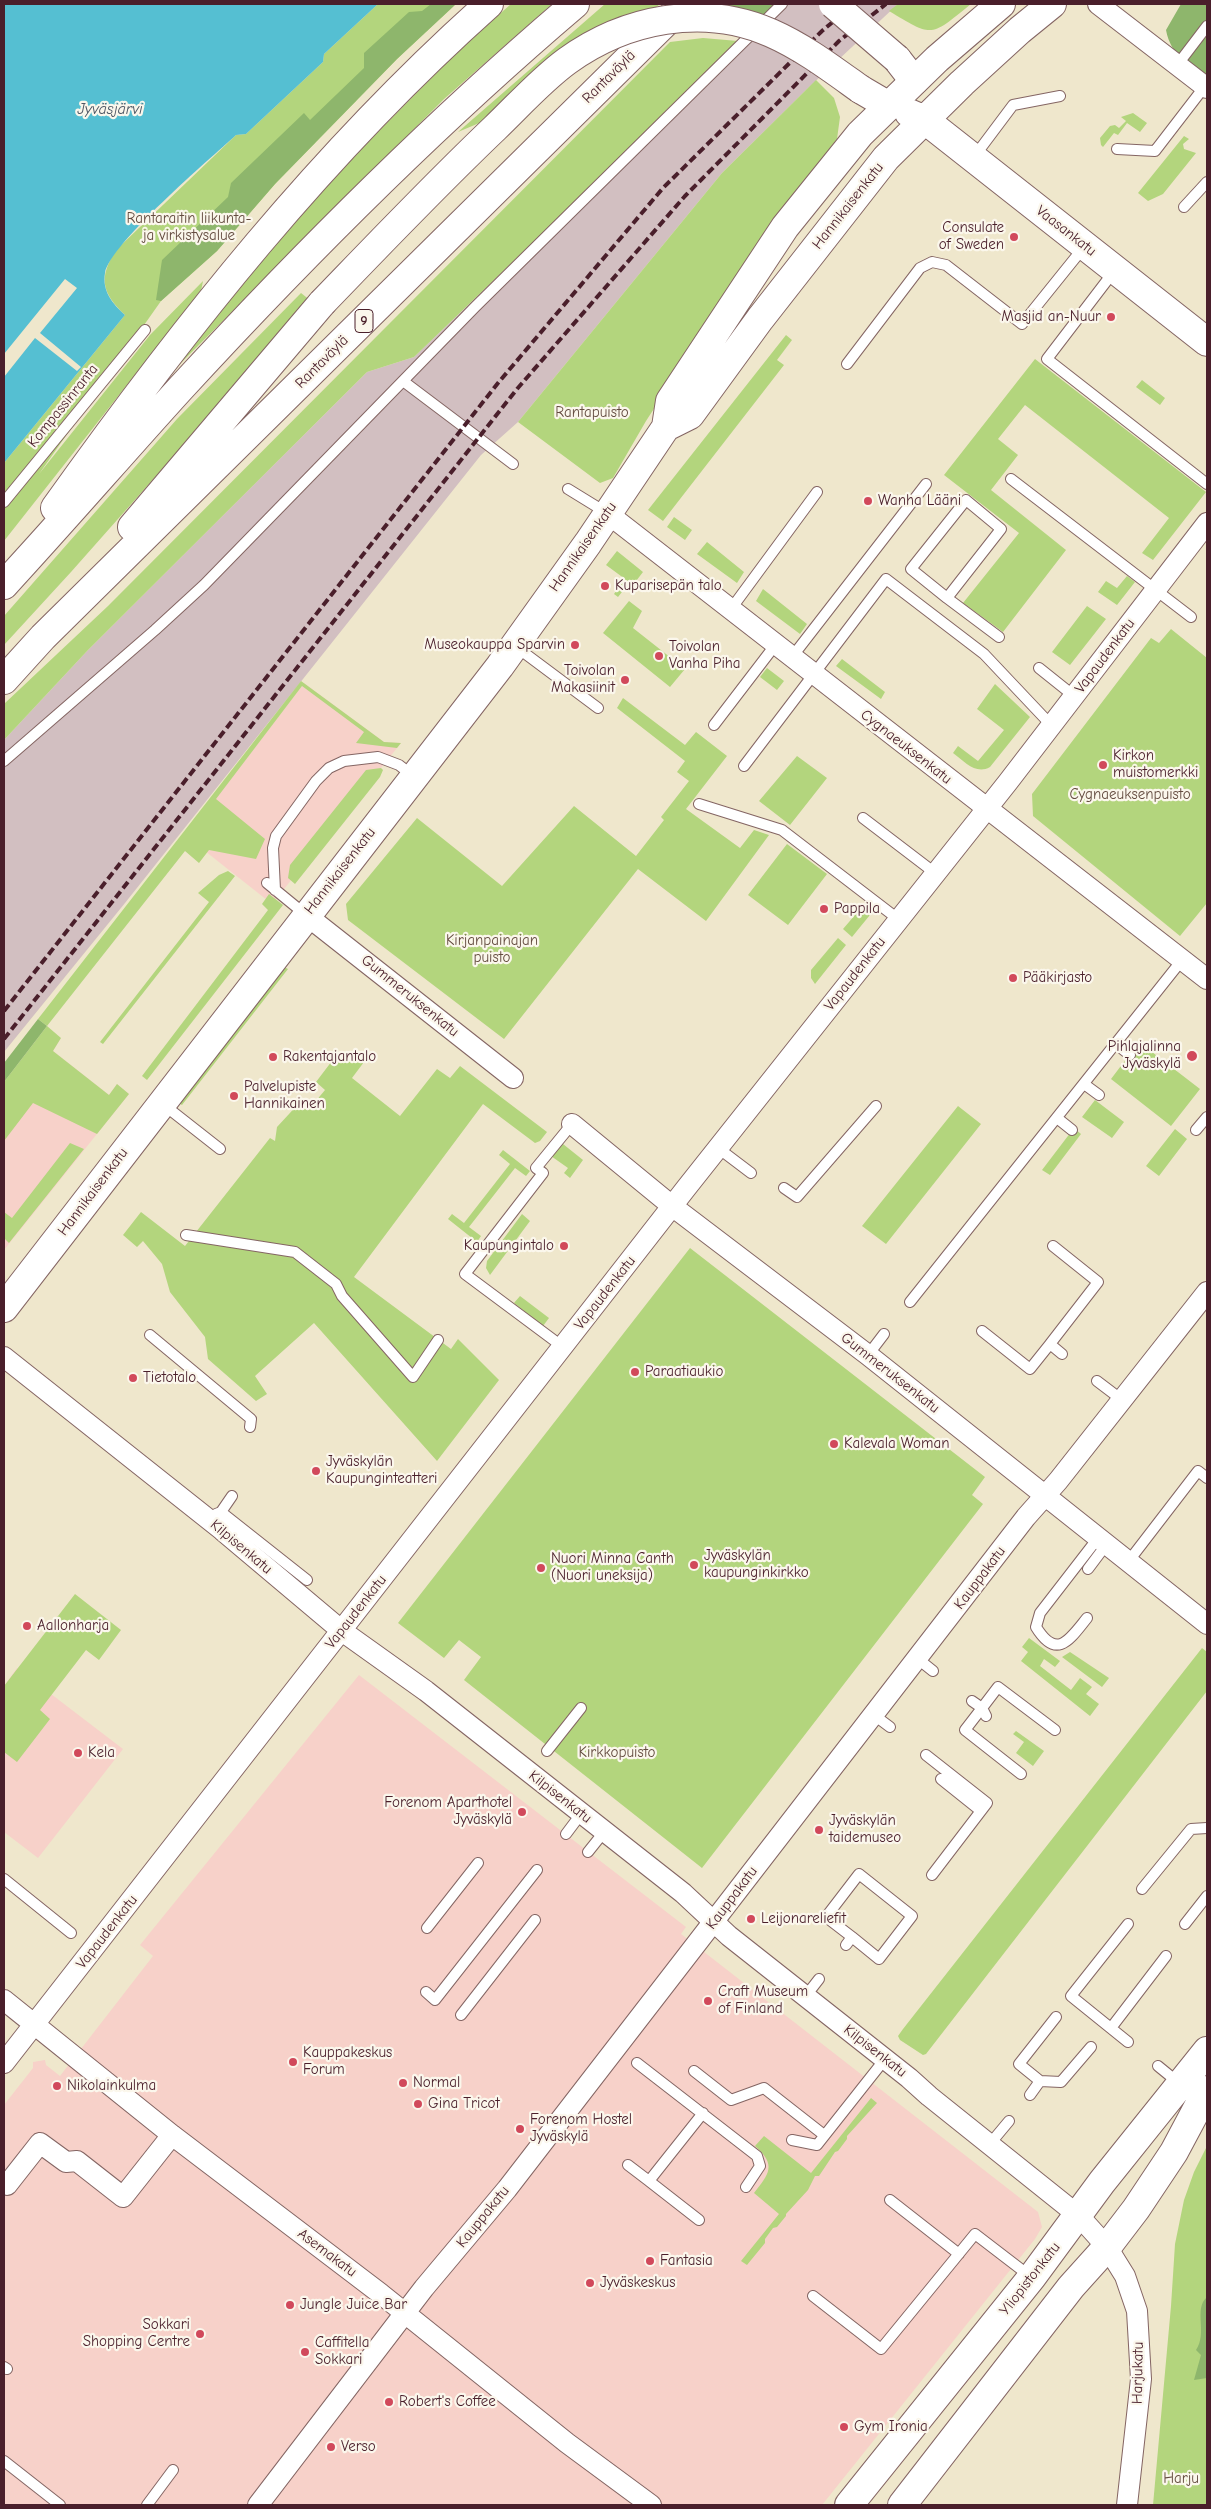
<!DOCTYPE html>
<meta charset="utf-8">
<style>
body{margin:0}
#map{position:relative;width:1211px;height:2509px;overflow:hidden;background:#efe7cc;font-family:"Comic Neue",sans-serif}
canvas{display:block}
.frame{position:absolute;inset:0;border:5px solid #4a1f2b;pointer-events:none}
</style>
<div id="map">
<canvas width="1211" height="2509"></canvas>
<div class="frame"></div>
</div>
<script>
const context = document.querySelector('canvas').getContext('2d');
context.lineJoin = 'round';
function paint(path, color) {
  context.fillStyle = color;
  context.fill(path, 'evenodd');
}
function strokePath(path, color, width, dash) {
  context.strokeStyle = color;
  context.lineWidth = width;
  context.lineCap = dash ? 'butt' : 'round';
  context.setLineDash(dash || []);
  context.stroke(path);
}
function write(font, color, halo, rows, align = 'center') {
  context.font = font + ' "Comic Neue",sans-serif';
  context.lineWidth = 4.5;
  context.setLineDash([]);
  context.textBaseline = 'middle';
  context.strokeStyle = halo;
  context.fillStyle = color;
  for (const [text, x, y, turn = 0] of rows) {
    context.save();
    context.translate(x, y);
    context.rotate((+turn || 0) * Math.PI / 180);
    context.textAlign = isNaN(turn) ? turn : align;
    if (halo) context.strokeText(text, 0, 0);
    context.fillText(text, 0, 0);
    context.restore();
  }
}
paint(new Path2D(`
 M304,683L384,742L401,743L272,904L186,836Z
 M61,1038L53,1051L109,1095L117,1084L129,1094L4,1250V1082Z
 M17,1668L123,1749L38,1858L4,1832V1686Z
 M359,1675L686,1927L681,1934L1038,2212L1042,2227L1035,2239L822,2505H4V2105L33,2068V2062L45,2060L46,2065L60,2076L153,1956L140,1945Z`), '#f7d1c9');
paint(new Path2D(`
 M774,4H898L806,90L722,173L518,422L481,455L125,903L4,1052V740L88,650L367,372L414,357L624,155Z`), '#d2bfc1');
paint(new Path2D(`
 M378,4H456L397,59L275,184L217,251L161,301L39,474L150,335L203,281L201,291L4,541V463L125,315C102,293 98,278 116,250L236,135L246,134L323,62L324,54Z
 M511,4H552L444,99L167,377L261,255L359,151L463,46Z
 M605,4H660L652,11L484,121L458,132Z
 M898,4H971C930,37 934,38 889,11Z
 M703,38L738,41L624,155L414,357L367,372L88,650L4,740V704L108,606L670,42Z
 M816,80L834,98L840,117L837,139L814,169L738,279L646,421L613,478L600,483L518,422L722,173Z
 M1133,113L1147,123L1140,132L1127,123L1118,135L1114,133L1103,147L1101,145L1100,138L1110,126L1115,125L1119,128L1126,121L1121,117Z
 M1184,136L1189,139L1183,144L1184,149L1196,153L1163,194L1148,201L1138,193Z
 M301,293L311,301L71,572L4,645V616L177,419Z
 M786,335L792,340L777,360L784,365L663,521L648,510Z
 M1035,359L1206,492L1153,560L1142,553L1169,518L1025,405L998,439L1018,455L991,490L1066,550L1003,632L963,603L1019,533L944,475Z
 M1142,380L1165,398L1160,405L1136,387Z
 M674,517L692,530L685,540L667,527Z
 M707,542L744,572L737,583L697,554Z
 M617,551L643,572L633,585L629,583L618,597L614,594L625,579L606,565Z
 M1127,576L1135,582L1117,605L1098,592L1106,581L1117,588Z
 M763,589L807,624L800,634L756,601Z
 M629,601L642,611L633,628L685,669L670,687L603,633Z
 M1087,606L1106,619L1070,665L1052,652Z
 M1171,629L1207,658V903L1180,936L1033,816L1032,794L1151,638L1159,643Z
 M842,659L885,692L881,699L836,666Z
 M767,668L784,681L777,690L760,677Z
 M301,681L384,742L401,743L397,748L356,743L364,732L302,686L216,799L265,839L256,859L209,850L199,863L185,851L47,1026L61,1038L53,1051L109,1095L117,1084L129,1094L97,1134L33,1103L4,1141V1082L47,1026L38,1019Z
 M995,684L1030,717L990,767C976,775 965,762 953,753L958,746L978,761L1004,730L977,709Z
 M623,698L685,745L696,732L727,756L686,809L740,848L754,830L769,835L706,921L638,869L504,1039L348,920L346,904L417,818L502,886L574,806L636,856L664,820L661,817L689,781L677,772L685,761L617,708Z
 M797,756L827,778L790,825L759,801Z
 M381,768L383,770L380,777L295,884L288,878L290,865L366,770Z
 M787,844L827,874L788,925L748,895Z
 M228,871L235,876L103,1044L100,1042L209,902L198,893L219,875Z
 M269,894L283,905L147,1080L142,1076L268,910L262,904Z
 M866,906L874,910L852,937L843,929L861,908Z
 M838,938L846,945L815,984L811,978V970Z
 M282,966L288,969L182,1105L177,1102Z
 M1139,1042L1200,1089L1171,1126L1111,1079Z
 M353,1052L367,1058L352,1078L400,1116L437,1069L450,1078L460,1066L547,1132L540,1141L535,1143L483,1104L354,1277L451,1349L458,1339L499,1380L437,1461L314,1323L255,1376L267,1394L256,1401L208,1359L205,1337L170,1292L162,1264L143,1241L137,1247L123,1235L141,1212L185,1246L270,1138L275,1141L277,1127L301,1101L310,1108L325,1090L316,1082L338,1053Z
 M1095,1100L1124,1122L1112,1138L1082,1117Z
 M958,1106L981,1124L886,1244L862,1226Z
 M1074,1128L1081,1134L1050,1175L1042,1170Z
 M1175,1129L1187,1139L1159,1176L1146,1166Z
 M558,1140L583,1160L570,1178L564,1173L568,1168L551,1156Z
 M70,1143L84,1149L9,1243L4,1238V1212L12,1218Z
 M503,1150L530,1171L526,1176L515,1168L469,1227L481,1236L477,1242L448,1219L452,1214L464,1223L510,1164L499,1155Z
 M522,1214L530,1221L490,1275L486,1268L487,1261Z
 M690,1248L985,1477L972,1495L983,1504L702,1868L464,1680L481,1657L459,1640L444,1658L398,1623Z
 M520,1296L549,1318L543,1326L514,1303Z
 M75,1594L121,1630L99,1660L86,1650L40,1710L50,1719L17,1762L4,1752V1686Z
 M1029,1638L1060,1661L1055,1667L1044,1659L1040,1666L1071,1690L1080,1678L1092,1687L1086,1694L1099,1704L1090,1716L1021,1661L1028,1652L1022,1647Z
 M1202,1648L1207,1652V1691L926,2054L923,2055L900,2040L898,2036L903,2029Z
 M1070,1652L1109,1678L1102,1687L1062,1657Z
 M1016,1731L1044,1751L1033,1766L1016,1753L1024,1742L1013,1734Z
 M871,2098L877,2103L847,2136V2139L838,2151L835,2152L819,2176H815L808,2190L786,2214V2216L777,2227L773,2228L765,2239V2243L747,2265L741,2261L779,2214L754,2193C769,2174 777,2165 755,2146L764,2136L811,2173Z
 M1207,2146V2505H1153L1171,2306L1175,2244L1184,2200L1194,2172Z`), '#b3d57d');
paint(new Path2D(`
 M431,4H456L397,59L275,184L217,251L161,301L156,300L162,260L228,197L231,183L304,113L310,120L364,68V53L409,12L422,11Z
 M708,4H774L758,20L704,9Z
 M1181,4H1207V79C1188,63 1171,56 1166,30Z
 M38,1019L47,1026L4,1082V1063Z
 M1207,2297V2378L1194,2380L1201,2355L1196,2350C1208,2333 1193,2309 1207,2297Z`), '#8eb66c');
paint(new Path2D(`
 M4,4H378L324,54L323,62L246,134L236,135C210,159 110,244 105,273C102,291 112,303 125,315L4,463Z`), '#55bfd2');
paint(new Path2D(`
 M65,279L77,288L40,333L81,367L77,371L35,338L4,377V354Z`), '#efe7cc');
const lane = new Path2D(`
 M1178,64L1207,26
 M1117,149L1155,151L1205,86
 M974,157L1013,105L1060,96
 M1184,207L1207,182
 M1115,270L1047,359L1207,484
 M847,364L920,268L932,262L946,265L1022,324L1084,247
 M403,381L513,464
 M1011,479L1191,617
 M568,489L607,513
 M4,502L145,330
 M947,598L911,569L966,500L1001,529L947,598L999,637
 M731,609L817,492
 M515,646L598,708
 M792,657L926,484
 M1039,668L1074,696
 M714,725L776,644
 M4,761L155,630L204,585L475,307L782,4
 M744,766L886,579L984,654L1052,726
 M699,804L782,830L898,919
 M863,818L935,873
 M267,883L306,915
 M275,890L273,848L276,836L316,781L329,768L344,761L378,757L399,765L413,776
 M1116,1044L1130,1055
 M1084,1084L1099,1095
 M164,1105L220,1149
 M1057,1118L1072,1130
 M1196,1130L1207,1117
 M718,1148L751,1173
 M784,1188L797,1197L876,1106
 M186,1235L295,1252L336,1284L342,1296L413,1377L438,1340
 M1053,1246L1098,1282L1050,1344L1062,1354
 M910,1302L1182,960
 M982,1331L1030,1369L1050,1344
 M150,1335L251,1419L250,1427
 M563,1347L465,1274L543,1173L536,1168L572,1124
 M868,1355L884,1334
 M1097,1381L1122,1400
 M221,1512L307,1580
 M216,1514L221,1512L232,1496
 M1128,1562L1198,1471L1207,1478
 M1088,1569L1106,1545
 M1087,1618C1070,1639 1057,1661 1036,1627L1040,1613L1098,1538
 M918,1659L933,1671
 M972,1701L982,1708L998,1687L1055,1730
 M874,1715L890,1727
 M986,1716L982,1708L965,1730L1021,1774
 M547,1751L581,1708
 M926,1755L987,1803L932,1875
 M941,1779L981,1811
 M566,1834L581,1814
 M588,1852L604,1832
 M4,1879L71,1933
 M1142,1889L1191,1829L1207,1828
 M1185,1924L1207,1896
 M427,1928L478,1863
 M846,1945L852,1937L879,1959L912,1916L859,1874L826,1917L852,1937
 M426,1992L435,2000L537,1870
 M805,1997L819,1979
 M461,2015L535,1920
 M1111,2028L1166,1956
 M1128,2042L1071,1996L1128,1924
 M637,2063L757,2156L760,2166L746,2187
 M1158,2066L1180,2084
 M694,2071L731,2100L764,2088L824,2135
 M1040,2081L1019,2064L1056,2017
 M1030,2095L1040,2081L1061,2082L1091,2047
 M792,2140L817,2145L885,2059
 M989,2145L1009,2121
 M628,2165L649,2181
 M890,2200L959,2254
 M699,2220L649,2181L703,2113
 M813,2296L881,2349L975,2234L1031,2277
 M4,2367L7,2369
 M4,2461L60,2505
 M147,2505L173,2470`);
const street = new Path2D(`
 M1098,4L1207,88
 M607,513L1207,979
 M306,915L513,1078
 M572,1124L672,1206L868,1355L1207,1624
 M4,1357L222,1530L342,1631L426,1691L683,1893L729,1936L909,2078L929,2096L1079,2216L1107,2247L1125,2276L1137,2311L1141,2379L1127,2505
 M4,2000L172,2135L381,2294L567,2443L651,2505
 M4,2063L687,1187L1008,782L1207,523
 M4,2182L7,2185L40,2143L66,2162L77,2161L123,2197L172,2135
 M258,2505L424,2288L507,2189L1026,1517L1058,1481L1207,1292`);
const secondary = new Path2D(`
 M909,113L925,120L1207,342
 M666,427L690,415L760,319L886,158L962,83L1020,30L1052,4
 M4,1308L500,666L588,543L666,427L670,401L785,227L860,134L937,59L1001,4
 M849,2505L1032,2277L1102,2182L1207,2051
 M902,2505L1071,2287L1107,2247L1136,2209L1174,2152L1207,2090`);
const highway = new Path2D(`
 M897,59L914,81
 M860,89L889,106
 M55,508C184,327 323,152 489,4
 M132,527L322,303
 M4,585C63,521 120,455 179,390C304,254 435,123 575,4
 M4,680L43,637L684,4`);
strokePath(lane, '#846563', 12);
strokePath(street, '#846563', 22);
strokePath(secondary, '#846563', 30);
strokePath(highway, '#846563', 30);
strokePath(lane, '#fff', 10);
strokePath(street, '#fff', 20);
strokePath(secondary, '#fff', 28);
strokePath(highway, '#fff', 28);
strokePath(new Path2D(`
 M4,1011L498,383L663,188L822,31L854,4
 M4,1039L517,389L685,196L839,41L886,4`), '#4a1f2b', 4, [8, 4]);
const highwayBridge = new Path2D(`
 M833,4L897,59
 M322,303C379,244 435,185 495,128C518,106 541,80 567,61C625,19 703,3 771,33C803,47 832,69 860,89`);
strokePath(highwayBridge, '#846563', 30, []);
strokePath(highwayBridge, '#fff', 28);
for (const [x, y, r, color] of [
 [1014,237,5,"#d1495b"],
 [1111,317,5,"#d1495b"],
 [868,501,5,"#d1495b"],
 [605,586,5,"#d1495b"],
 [575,645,5,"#d1495b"],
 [659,656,5,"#d1495b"],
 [625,680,5,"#d1495b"],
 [1103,765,5,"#d1495b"],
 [824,909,5,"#d1495b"],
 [1013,978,5,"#d1495b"],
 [1192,1056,6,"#d1495b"],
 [273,1057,5,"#d1495b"],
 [234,1096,5,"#d1495b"],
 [564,1246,5,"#d1495b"],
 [635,1372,5,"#d1495b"],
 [133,1378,5,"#d1495b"],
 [834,1444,5,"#d1495b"],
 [316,1471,5,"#d1495b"],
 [694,1565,5,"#d1495b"],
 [541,1568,5,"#d1495b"],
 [27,1626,5,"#d1495b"],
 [78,1753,5,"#d1495b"],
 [522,1812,5,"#d1495b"],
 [819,1830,5,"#d1495b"],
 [751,1919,5,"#d1495b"],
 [708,2001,5,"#d1495b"],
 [293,2062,5,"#d1495b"],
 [403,2083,5,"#d1495b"],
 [57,2086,5,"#d1495b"],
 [418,2104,5,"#d1495b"],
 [520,2129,5,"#d1495b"],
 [650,2261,5,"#d1495b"],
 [590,2283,5,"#d1495b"],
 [290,2305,5,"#d1495b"],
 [200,2334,5,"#d1495b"],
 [305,2352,5,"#d1495b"],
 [389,2402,5,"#d1495b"],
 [844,2427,5,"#d1495b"],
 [331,2447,5,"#d1495b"]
]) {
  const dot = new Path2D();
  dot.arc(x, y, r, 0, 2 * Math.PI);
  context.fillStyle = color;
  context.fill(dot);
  strokePath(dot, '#fbf7ec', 2);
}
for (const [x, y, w] of [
 [364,321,18]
]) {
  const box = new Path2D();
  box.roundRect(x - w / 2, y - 11.5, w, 23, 4);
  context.fillStyle = '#fbf7ec';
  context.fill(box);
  strokePath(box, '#4a1f2b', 1);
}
write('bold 14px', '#4a1f2b', null, [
 ["9",364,321]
]);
write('15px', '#4a1f2b', '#fbf7ec', [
 ["Rantaväylä",609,77,-45],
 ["Hannikaisenkatu",848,206,-52],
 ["Vaasankatu",1066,231,38],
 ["Rantaväylä",322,362,-45],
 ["Kompassinranta",63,406,-51],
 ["Hannikaisenkatu",583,547,-55],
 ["Vapaudenkatu",1105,656,-53],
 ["Cygnaeuksenkatu",906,747,38],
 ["Hannikaisenkatu",340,871,-52],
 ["Vapaudenkatu",855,974,-52],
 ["Gummeruksenkatu",410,996,39],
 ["Hannikaisenkatu",93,1192,-53],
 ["Vapaudenkatu",605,1293,-52],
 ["Gummeruksenkatu",890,1373,38],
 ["Kilpisenkatu",241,1547,40],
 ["Kauppakatu",980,1578,-53],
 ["Vapaudenkatu",356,1612,-52],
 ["Kilpisenkatu",560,1797,38],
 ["Kauppakatu",732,1898,-53],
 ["Vapaudenkatu",107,1932,-52],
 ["Kilpisenkatu",875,2051,38],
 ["Kauppakatu",483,2217,-51],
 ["Asemakatu",327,2253,37],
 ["Yliopistonkatu",1030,2279,-52],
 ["Harjukatu",1138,2373,-89]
]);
write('15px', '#644c40', '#fbf7ec', [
 ["Rantaraitin liikunta-",189,219],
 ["ja virkistysalue",189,236],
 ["Rantapuisto",592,413],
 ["Cygnaeuksenpuisto",1130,795],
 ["Kirjanpainajan",492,941],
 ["puisto",492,958],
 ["Kirkkopuisto",617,1753],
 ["Harju",1181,2479]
]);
write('15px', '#4a1f2b', '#fbf7ec', [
 ["Consulate",1004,228,"right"],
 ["of Sweden",1004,245,"right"],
 ["Masjid an-Nuur",1101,317,"right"],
 ["Wanha Lääni",878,501],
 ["Kuparisepän talo",615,586],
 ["Museokauppa Sparvin",565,645,"right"],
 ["Toivolan",669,647],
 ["Vanha Piha",669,664],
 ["Toivolan",615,671,"right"],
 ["Makasiinit",615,688,"right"],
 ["Kirkon",1113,756],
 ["muistomerkki",1113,773],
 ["Pappila",834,909],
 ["Pääkirjasto",1023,978],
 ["Pihlajalinna",1181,1047,"right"],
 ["Jyväskylä",1181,1064,"right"],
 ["Rakentajantalo",283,1057],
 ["Palvelupiste",244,1087],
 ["Hannikainen",244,1104],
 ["Kaupungintalo",554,1246,"right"],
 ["Paraatiaukio",645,1372],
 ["Tietotalo",143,1378],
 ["Kalevala Woman",844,1444],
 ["Jyväskylän",326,1462],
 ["Kaupunginteatteri",326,1479],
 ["Jyväskylän",704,1556],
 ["kaupunginkirkko",704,1573],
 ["Nuori Minna Canth",551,1559],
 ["(Nuori uneksija)",551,1576],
 ["Aallonharja",37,1626],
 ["Kela",88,1753],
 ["Forenom Aparthotel",512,1803,"right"],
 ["Jyväskylä",512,1820,"right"],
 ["Jyväskylän",829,1821],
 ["taidemuseo",829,1838],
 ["Leijonareliefit",761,1919],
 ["Craft Museum",718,1992],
 ["of Finland",718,2009],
 ["Kauppakeskus",303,2053],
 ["Forum",303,2070],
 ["Normal",413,2083],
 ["Nikolainkulma",67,2086],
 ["Gina Tricot",428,2104],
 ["Forenom Hostel",530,2120],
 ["Jyväskylä",530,2137],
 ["Fantasia",660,2261],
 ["Jyväskeskus",600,2283],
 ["Jungle Juice Bar",300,2305],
 ["Sokkari",190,2325,"right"],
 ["Shopping Centre",190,2342,"right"],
 ["Caffitella",315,2343],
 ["Sokkari",315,2360],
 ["Robert's Coffee",399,2402],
 ["Gym Ironia",854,2427],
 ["Verso",341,2447]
], 'left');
write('italic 16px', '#4e5765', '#fbf7ec', [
 ["Jyväsjärvi",110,109]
]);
</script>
